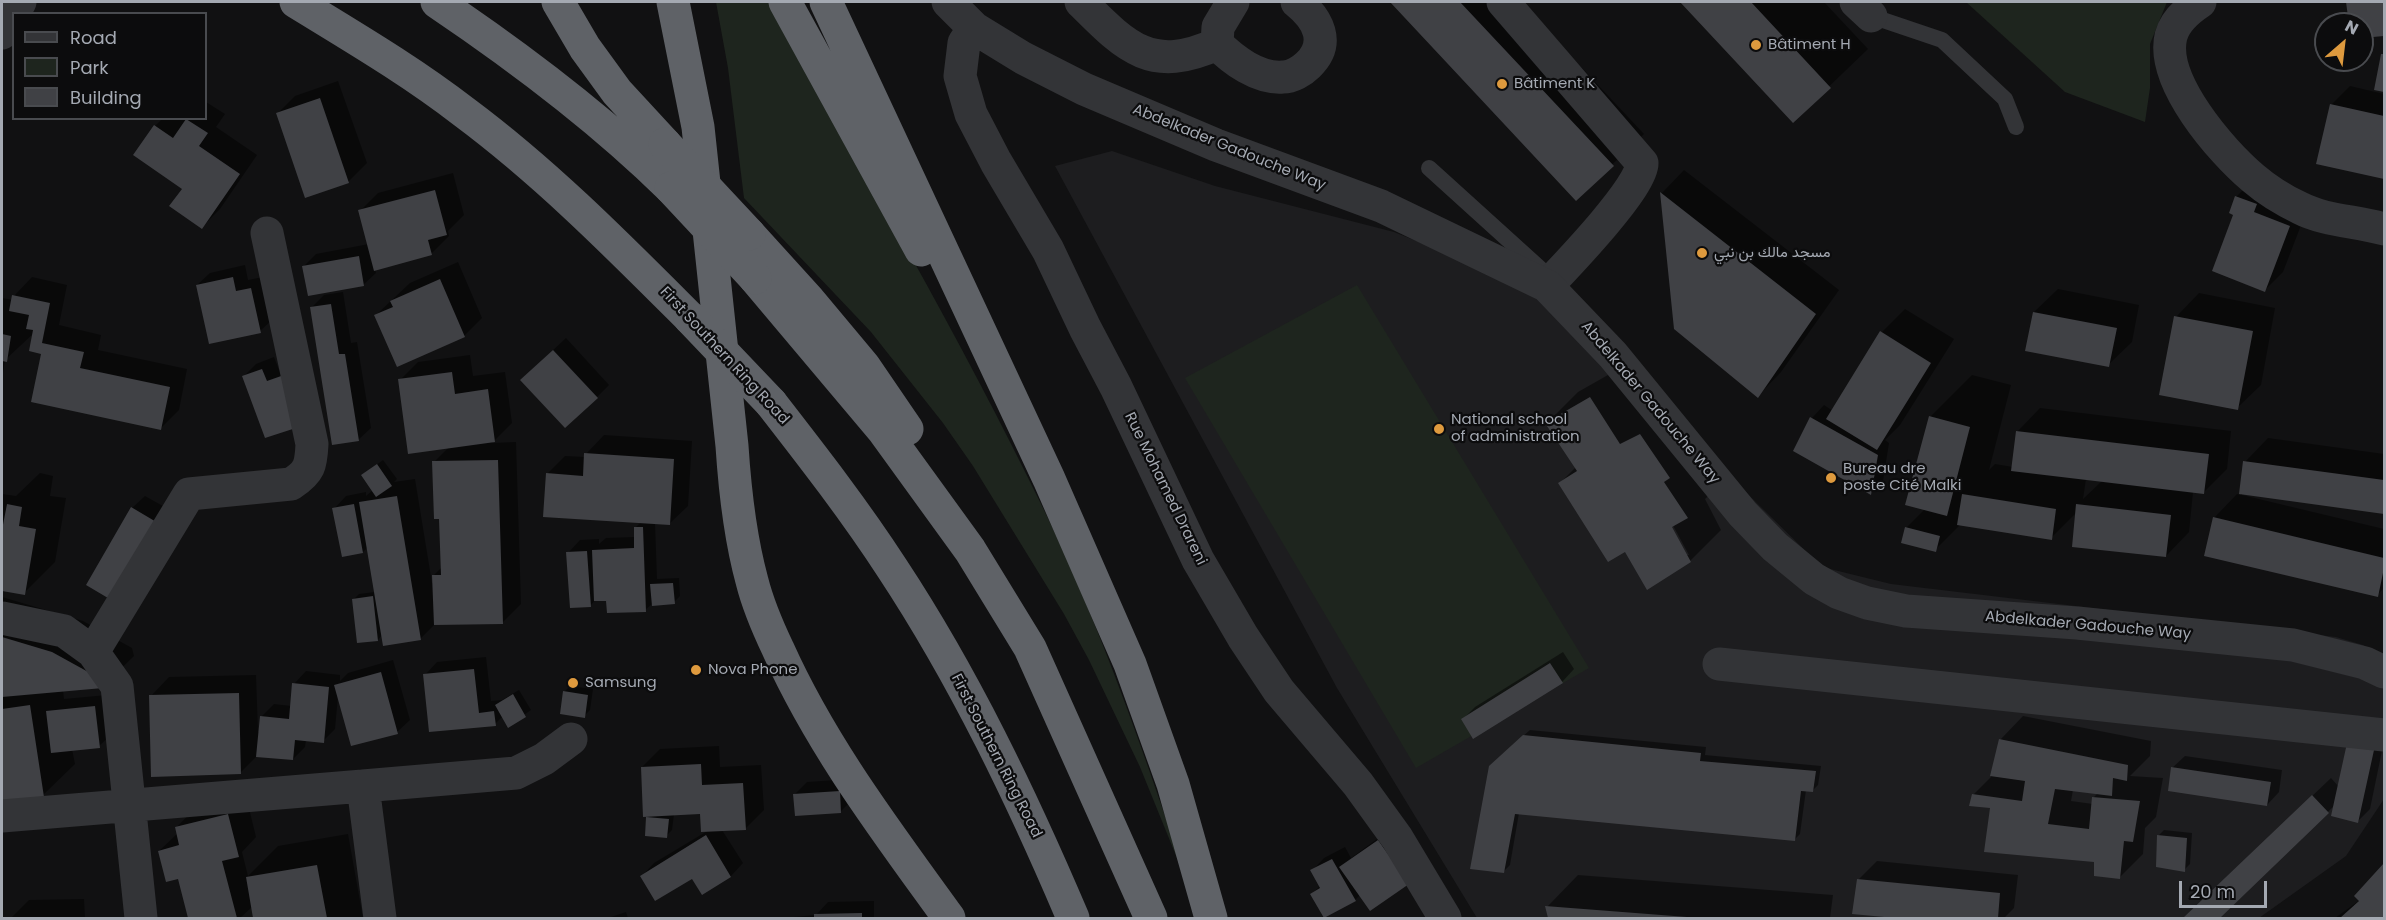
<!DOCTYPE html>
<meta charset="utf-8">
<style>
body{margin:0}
#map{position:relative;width:2386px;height:920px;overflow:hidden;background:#111112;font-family:Poppins,sans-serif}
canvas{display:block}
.frame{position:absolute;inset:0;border:3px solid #a4a9b2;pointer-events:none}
.legend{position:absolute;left:12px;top:12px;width:195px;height:108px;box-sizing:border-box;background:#0c0c0d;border:2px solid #494b4f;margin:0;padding:8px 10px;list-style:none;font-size:18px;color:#a4a9b2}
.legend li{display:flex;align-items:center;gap:12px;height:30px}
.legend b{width:30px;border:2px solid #494b4f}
.north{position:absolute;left:2314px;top:12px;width:60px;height:60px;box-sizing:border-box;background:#0c0c0d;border:2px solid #494b4f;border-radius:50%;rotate:28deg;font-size:16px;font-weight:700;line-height:24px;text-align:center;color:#a4a9b2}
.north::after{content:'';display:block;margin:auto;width:21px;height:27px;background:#de9a3e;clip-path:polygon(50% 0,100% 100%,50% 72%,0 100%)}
.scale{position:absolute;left:2179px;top:881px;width:88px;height:27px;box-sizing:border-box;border:3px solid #a4a9b2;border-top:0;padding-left:8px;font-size:18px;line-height:21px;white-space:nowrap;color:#a4a9b2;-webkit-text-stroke:4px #0c0c0d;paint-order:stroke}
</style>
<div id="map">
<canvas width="2386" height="920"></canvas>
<div class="frame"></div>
<ul class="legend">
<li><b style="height:8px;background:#333437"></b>Road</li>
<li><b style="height:16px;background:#1e251e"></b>Park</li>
<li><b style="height:16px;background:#404145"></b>Building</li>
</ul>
<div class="north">N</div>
<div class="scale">20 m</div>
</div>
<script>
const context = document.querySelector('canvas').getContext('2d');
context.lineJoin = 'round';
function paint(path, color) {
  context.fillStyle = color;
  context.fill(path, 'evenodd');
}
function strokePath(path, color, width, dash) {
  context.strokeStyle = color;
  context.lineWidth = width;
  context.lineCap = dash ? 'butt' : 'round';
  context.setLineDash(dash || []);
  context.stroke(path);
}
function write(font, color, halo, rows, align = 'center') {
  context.font = font + ' Poppins,Vazirmatn,sans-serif';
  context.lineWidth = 4.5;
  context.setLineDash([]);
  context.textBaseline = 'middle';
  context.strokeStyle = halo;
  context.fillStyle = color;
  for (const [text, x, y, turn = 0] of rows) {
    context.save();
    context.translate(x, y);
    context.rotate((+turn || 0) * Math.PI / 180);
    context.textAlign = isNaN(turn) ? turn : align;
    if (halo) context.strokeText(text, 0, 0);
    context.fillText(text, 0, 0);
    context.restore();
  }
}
paint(new Path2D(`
 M1112,151L1215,186L1394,232L1541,291L1822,567L1891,584L2336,637L2363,645L2384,657V799L2346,856L2259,918H1477L1337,688L1055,166Z`), '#1d1d1f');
paint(new Path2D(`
 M716,2H769C862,170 960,337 1044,510C1104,634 1148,765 1192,895L1140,767L1089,660L1064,614L973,466L943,423L871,332L744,198L728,68Z
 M1966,2H2167L2150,44V88L2145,122L2065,92Z
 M1357,285L1589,668L1416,768L1185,378Z`), '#1e251e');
paint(new Path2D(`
 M1392,2H1520L1644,134L1576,199Z
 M1682,2H1824L1868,49L1793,121Z
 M2348,2H2384V35L2362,37V24H2350Z
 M2384,52V91L2376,89Z
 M338,81L367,163L349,181L305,196L277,114L295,96Z
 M2350,86L2384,94V178L2318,163L2331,105Z
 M206,102L225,114L216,127L257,155L220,209L202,227L155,126L163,118H206Z
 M1684,170L1839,290L1781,372L1758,396L1675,328L1662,193Z
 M453,173L464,215L448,231L449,236L431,254L375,269L376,273L363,285L304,266L316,254L369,244L360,211L378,193Z
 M2254,179L2308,207L2283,272L2265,290L2235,214L2236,197Z
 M458,262L482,318L464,336L376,315L410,283Z
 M245,265L248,280L263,277L273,319L260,331L197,285L210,273Z
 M32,277L67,285L59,325L101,335L98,350L187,369L179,410L161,428L43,353L34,333L5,360L2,379V298L13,300L14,296Z
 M2058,289L2139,305L2132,342L2108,365L2034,312Z
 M343,292L351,343L357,342L371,428L358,440L312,307L324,295Z
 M2199,293L2275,308L2261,385L2237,408L2176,317Z
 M1905,309L1954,339L1900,425L1885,440L1889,443L1883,481L1871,493L1795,451L1812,418L1824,405L1833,411L1882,332Z
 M566,338L609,385L597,397L534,368Z
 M470,355L473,376L505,372L512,423L492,443L516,442L521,604L503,622L435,624L420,639L382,635L378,640L353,600L359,594L375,592L368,547L363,552L334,509L346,496L366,492V496L373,490L363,475L383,460L397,479L394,482L415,479L432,583H434V575L442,567L441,518L434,462L449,447L400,380L418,362Z
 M274,357L279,370L296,364L313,412L244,376L256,364Z
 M1622,367L1719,486L1705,499L1721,530L1690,561L1626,550L1560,483L1576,467L1547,423L1578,392ZM1670,520L1689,555H1685L1667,521Z
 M1972,375L2011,385L1989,470L1995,464L2013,467L2017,432L2040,408L2231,431L2227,469L2203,493L2193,492L2189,532L2166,556L2077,512L2051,538L1961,524L1935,550L1906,528L1925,509L1930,417ZM2086,479L2102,481L2083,499Z
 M604,435L692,441L688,506L669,524L655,523L657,579L679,578L680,596L674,602L652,604L645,610L608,599H596L591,605L568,553L580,540L599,539V544L606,538L635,537V528L641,522L547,474L565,456L585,457L586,454Z
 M2268,438L2384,454V513L2242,493V495L2384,529V588L2377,595L2214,518L2237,494L2241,495L2245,462Z
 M40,473L53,476L50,496L66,498L55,562L24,593L2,589V494L16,496Z
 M145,496L170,510L125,587L132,508Z
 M2,597L83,621L132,648L134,656L102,687L63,690L64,699L107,695L112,734L99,746L72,749L75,764L43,795L2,802Z
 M1563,652L1574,669L1562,682L1463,719L1475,707Z
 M486,657L491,701L502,700L519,690L531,710L508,726L503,716L495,724L425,675L437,662Z
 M393,660L410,720L397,732L338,696L335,729L323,741L306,740L305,747L293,759L258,755L240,773L151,696L169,677L256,675L258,732H260L261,717L274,704L291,706L294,684L306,671L340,675V681L348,673Z
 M570,686L593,689L590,710L584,716L564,692Z
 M2023,716L2151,741L2150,756L2130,776L2163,778L2156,817L2145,828L2143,854L2120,877L2096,861L1991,807L1973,795L1991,777L2000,740ZM2073,790L2098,793L2093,798V804L2071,801Z
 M1530,730L1706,747L1705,755L1821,766L1818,785L1812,791L1806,790L1800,834L1794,840L1519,813L1510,865L1504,871L1496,760Z
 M2350,734L2384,741L2370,809L2357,822L2335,805L2218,918H2184L2331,778L2339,787Z
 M719,746L720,767L761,765L764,810L745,829L722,830L743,863L731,876L702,893L692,876H642L654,863L709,830L701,812L674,814L672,830L666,836L648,817L650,815L642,767L660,749Z
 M2185,756L2282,770L2279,792L2267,805L2172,768Z
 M852,779L853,799L841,811L795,794L807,782Z
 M246,796L256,837L242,852L248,876L278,846L348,834L363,918H254L252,907L240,918H189L179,877L159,851L178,833L176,828L194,809Z
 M1391,829L1421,871L1360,895L1355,900L1312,894L1320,886L1312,871L1324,858L1345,847L1351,858Z
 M2164,830L2192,833L2190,864L2184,870L2158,836Z
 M1877,861L2018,875L2014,908L2004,918H1911L1854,913L1858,880Z
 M2384,865V918H2335L2360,900L2356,896Z
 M1578,875L1833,895L1830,918H1550L1547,907Z
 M84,899L85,918H11L29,900Z
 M874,901V918H783L816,915L828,902Z
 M626,912L628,918H608Z`), '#0007');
paint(new Path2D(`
 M1390,2H1460L1614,166L1576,201Z
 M1680,2H1751L1831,88L1793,123Z
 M2346,2H2384V36L2362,38V24H2349Z
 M2381,54H2384V92L2374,90Z
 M320,98L349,183L305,198L276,113Z
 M2330,104L2384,116V179L2316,164Z
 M186,119L208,133L199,146L240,174L202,229L169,206L182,189L133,155L154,125L173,138Z
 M435,190L447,235L428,240L432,255L374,271L358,210Z
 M1660,192L1816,314L1758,398L1674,329Z
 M2235,196L2257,204L2254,212L2290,226L2265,292L2212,271L2233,215L2229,213Z
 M359,256L364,286L308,296L302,266Z
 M233,277L236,291L251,288L261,333L209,344L196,285Z
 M440,279L465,337L397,367L374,315L393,307L390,301Z
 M12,295L50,303L42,343L84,352L80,368L170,387L161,430L31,402L41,354L29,351L33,330L26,329L29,315L9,311Z
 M331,304L339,354H345L359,441L332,445L310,307Z
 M2033,312L2117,328L2109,367L2025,351Z
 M2174,316L2253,331L2238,410L2159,395Z
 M1880,331L1931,363L1877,450L1826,419Z
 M2,334L11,336L7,362L2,361Z
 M553,350L598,398L565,428L520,380Z
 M262,369L267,381L284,375L302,426L265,438L242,376Z
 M452,372L455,394L488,389L495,442L408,454L398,379Z
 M1590,397L1620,444L1640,434L1670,478L1664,482L1688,518L1672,527L1691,562L1647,590L1625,552L1608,562L1558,483L1577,471L1545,423Z
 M1929,416L1970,427L1947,516L1905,505Z
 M1810,417L1878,455L1871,495L1793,451Z
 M2016,431L2209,454L2204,494L2011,471Z
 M584,453L674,459L670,525L543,517L546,473L583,476Z
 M498,460L503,624L434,625L432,575H441L439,519H434L432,461Z
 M2243,461L2384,480V514L2239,494Z
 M377,464L392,486L376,497L361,475Z
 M1962,494L2056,509L2052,540L1957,525Z
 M397,496L421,640L383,646L359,502Z
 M7,504L22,507L19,526L36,529L25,595L2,591V530Z
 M354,504L363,553L342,557L332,508Z
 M2076,504L2171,515L2166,557L2072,547Z
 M131,507L158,523L113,601L86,585Z
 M2213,517L2384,558V568L2378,597L2204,556Z
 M634,527H643L646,612L607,613L606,601H594L592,550L634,548Z
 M1905,527L1940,536L1936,552L1901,543Z
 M587,551L591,607L570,608L566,552Z
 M673,583L675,604L652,606L650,584Z
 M373,596L378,641L357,643L352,599Z
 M2,637L52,652L101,679L103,688L2,697Z
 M1550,663L1563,683L1473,739L1461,719Z
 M474,669L479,713L494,711L496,726L429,732L423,674Z
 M381,672L398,734L351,746L334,685Z
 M292,683L329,687L324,743L295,740L293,760L256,757L260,716L289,719Z
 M563,691L588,695L585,718L560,714Z
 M239,693L241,774L151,777L149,695Z
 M513,694L526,717L508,728L495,705Z
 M30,705L44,797L2,803V709Z
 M95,706L100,748L51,753L46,711Z
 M2349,734L2376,741L2358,823L2331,816Z
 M1523,735L1701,753L1700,761L1816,771L1813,792L1801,791L1795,841L1515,814L1504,873L1470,869L1489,766Z
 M1999,739L2128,765L2127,781L2113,778L2112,796L2055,789L2048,824L2089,829L2092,797L2140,801L2133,842L2124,841L2120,879L2094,876V862L1984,852L1990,808L1969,806L1972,794L2022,801L2025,781L1990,776Z
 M701,764L702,785L743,783L746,830L701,832L700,814L643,817L641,767Z
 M2171,767L2271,782L2267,806L2168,791Z
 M840,791L841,813L795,816L793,794Z
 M2312,795L2329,813L2220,918H2183Z
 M228,814L239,857L222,861L237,918H188L178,879L166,882L158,851L179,845L175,827Z
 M646,817L669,819L667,838L645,836Z
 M706,835L731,877L702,895L692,879L655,901L640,876Z
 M2157,835L2187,838L2185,872L2156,867Z
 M1378,840L1409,884L1370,911L1339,867Z
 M1332,859L1356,901L1324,918L1310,894L1320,888L1310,870Z
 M2384,863V918H2340L2359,901L2354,896Z
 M317,865L327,918H253L246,877Z
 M1857,879L2000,893L1998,918H1895L1852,914Z
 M1545,906L1687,917V918H1548Z
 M862,913V918H814V914Z`), '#404145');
strokePath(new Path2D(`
 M1871,16L1942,40L2005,99L2016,127
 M1429,168L1546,274`), '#333437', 16);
strokePath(new Path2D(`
 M1081,2C1126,47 1151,74 1217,44
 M1233,2L1218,27L1217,44C1233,60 1258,79 1283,77C1292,77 1302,71 1308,65C1331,43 1318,19 1297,2
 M1503,2L1642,163C1643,186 1566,266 1547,286
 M1856,2L1871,16
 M2200,2C2188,10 2175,21 2171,36C2160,81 2221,151 2253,178C2267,190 2283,200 2300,208C2325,221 2357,221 2384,229
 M2,618L64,631L93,652L117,686L141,918
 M93,652L189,494L291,484C310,472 311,465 312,444L267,233
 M1719,664L2384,735
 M363,786L516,773L544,759L571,739
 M2,816L363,786L380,918`), '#333437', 33);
strokePath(new Path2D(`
 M948,2L974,28L1023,58L1084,89L1216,145L1381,206L1547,286L1613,355L1743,514L1775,547L1814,579L1839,593L1867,603L1906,611L2077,623L2293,645L2365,663L2384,672
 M974,28L964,43L960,76L971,114L996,162L1048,250L1085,328L1116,387L1198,560L1243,637L1279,691L1358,784L1397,838L1445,918
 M2,33L20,2`), '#333437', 33);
strokePath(new Path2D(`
 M296,2C353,37 411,71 464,112C546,173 618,246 690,318
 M437,2C520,58 600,118 671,188
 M558,2L585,48L617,92L665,144
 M673,2L698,127L732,446C735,492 740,537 752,581C758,605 768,628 778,649C822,747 887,832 949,918
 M785,2L921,250
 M826,2L1049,479L1130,664L1173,784L1211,918
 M749,234L808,299L864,366L907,429
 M755,278L883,430L970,550L1030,648L1151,918
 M771,403C813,457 855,511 892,568C964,677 1022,798 1073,918`), '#5f6267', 33);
strokePath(new Path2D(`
 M665,144L749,234
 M671,188L755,278
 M690,318L771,403`), '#5f6267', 33);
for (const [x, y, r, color] of [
 [1756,45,6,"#de9a3e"],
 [1502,84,6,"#de9a3e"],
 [1702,253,6,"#de9a3e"],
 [1439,429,6,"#de9a3e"],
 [1831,478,6,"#de9a3e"],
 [696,670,6,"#de9a3e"],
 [573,683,6,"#de9a3e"]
]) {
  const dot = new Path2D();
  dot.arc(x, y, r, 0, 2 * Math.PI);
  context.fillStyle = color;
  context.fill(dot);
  strokePath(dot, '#0c0c0d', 2);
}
write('15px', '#a4a9b2', '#0c0c0d', [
 ["Bâtiment H",1768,45],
 ["Bâtiment K",1514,84],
 ["مسجد مالك بن نبي",1714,253],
 ["National school",1451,420],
 ["of administration",1451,437],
 ["Bureau dre",1843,469],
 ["poste Cité Malki",1843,486],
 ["Nova Phone",708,670],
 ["Samsung",585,683]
], 'left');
write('15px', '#a4a9b2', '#0c0c0d', [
 ["Abdelkader Gadouche Way",1229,148,22],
 ["First Southern Ring Road",724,356,47],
 ["Abdelkader Gadouche Way",1650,403,50],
 ["Rue Mohamed Drareni",1165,489,64],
 ["Abdelkader Gadouche Way",2088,626,5],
 ["First Southern Ring Road",996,756,63]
]);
</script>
